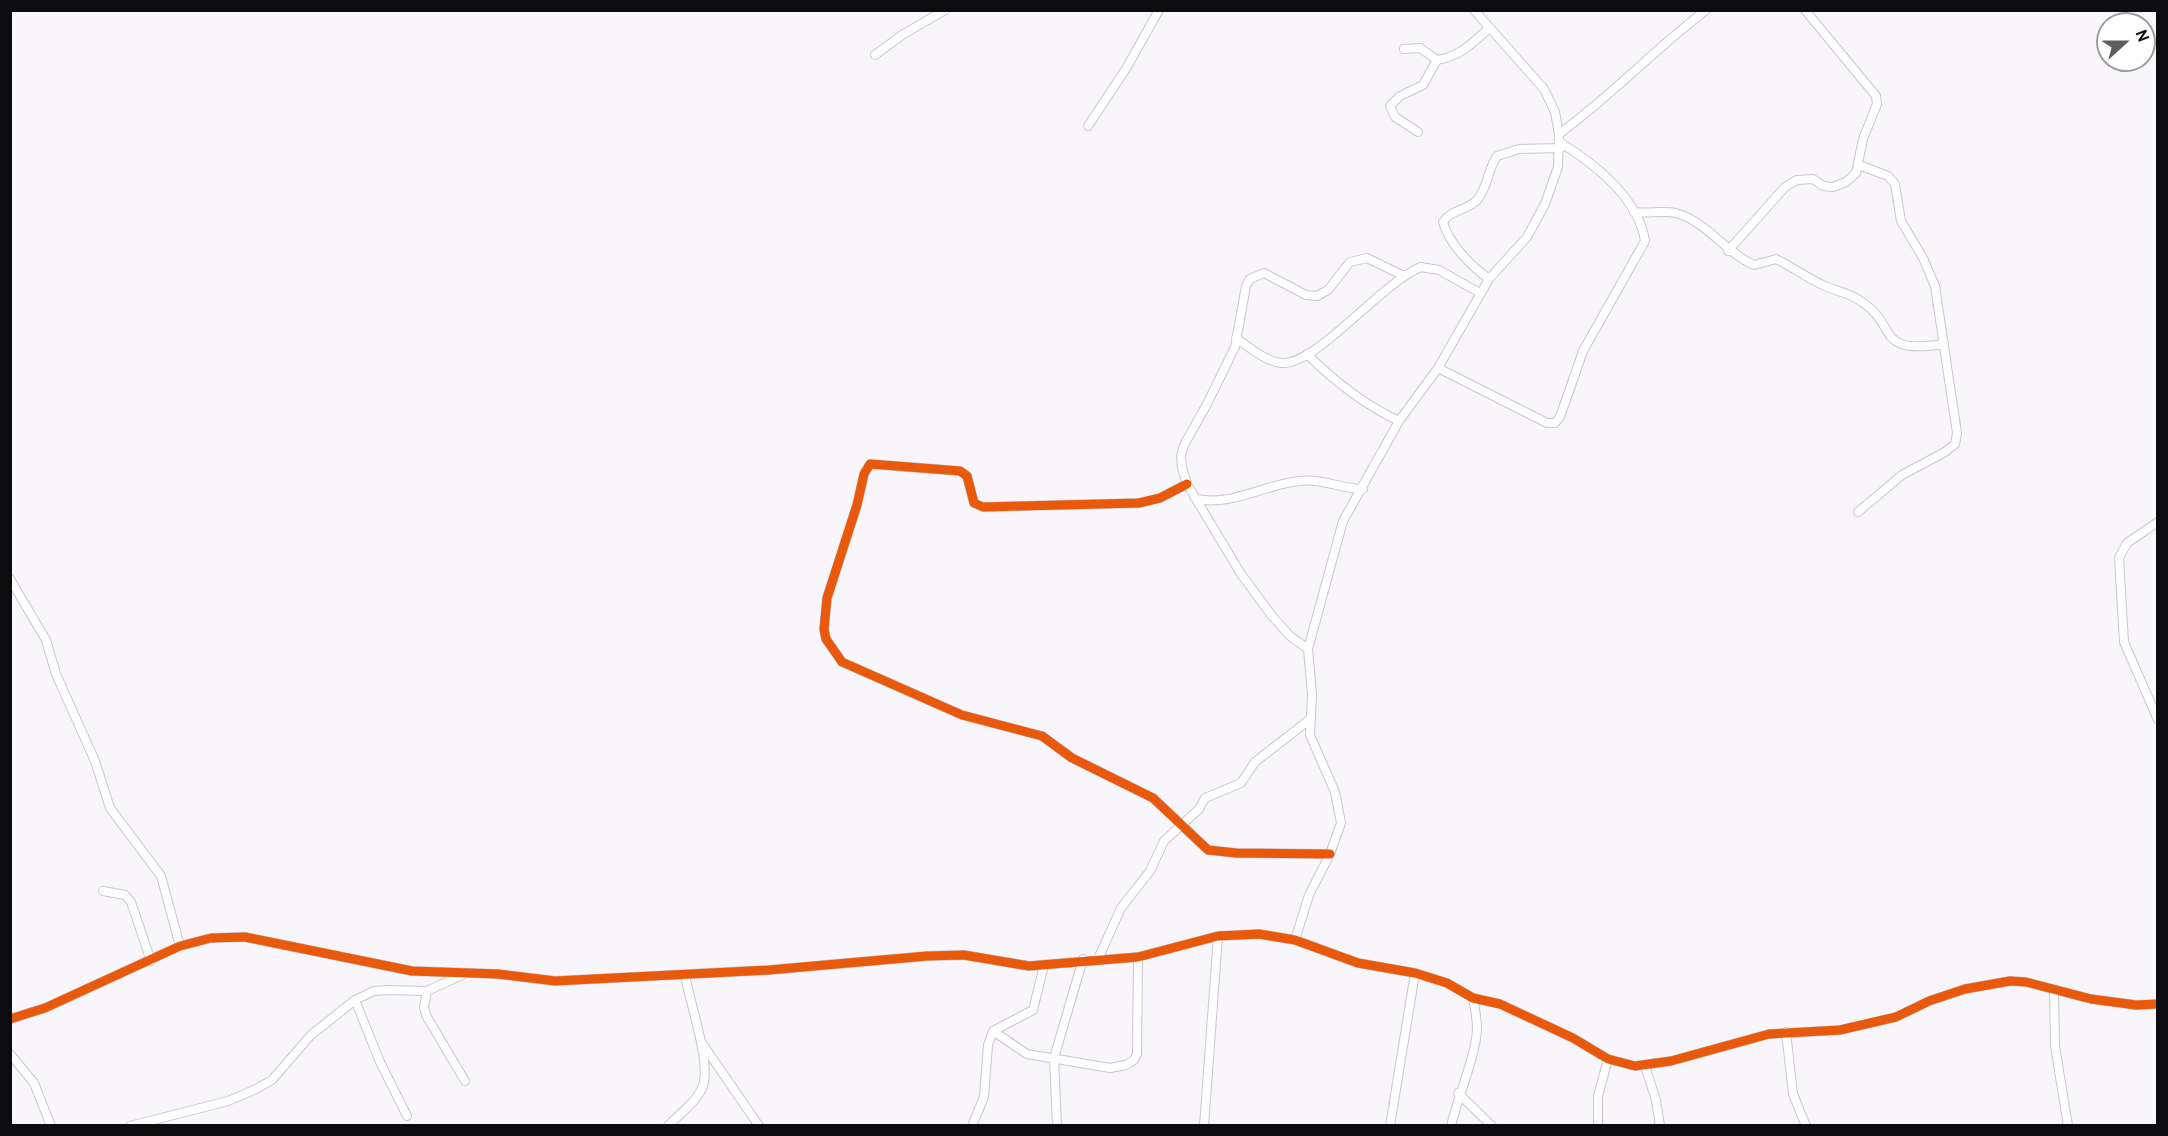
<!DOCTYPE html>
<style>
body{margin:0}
#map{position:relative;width:2168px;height:1136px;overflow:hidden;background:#f8f5fb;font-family:Overpass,sans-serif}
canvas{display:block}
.frame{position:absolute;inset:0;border:12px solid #0c0b0e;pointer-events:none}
.north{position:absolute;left:2096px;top:12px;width:60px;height:60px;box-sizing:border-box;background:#fff;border:2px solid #9e9d9f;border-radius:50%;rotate:69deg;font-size:16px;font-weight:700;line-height:24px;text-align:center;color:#0c0b0e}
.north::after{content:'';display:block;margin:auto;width:21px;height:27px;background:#5f5d61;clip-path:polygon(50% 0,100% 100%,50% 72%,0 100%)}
</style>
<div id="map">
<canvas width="2168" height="1136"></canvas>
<div class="frame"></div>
<div class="north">N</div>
</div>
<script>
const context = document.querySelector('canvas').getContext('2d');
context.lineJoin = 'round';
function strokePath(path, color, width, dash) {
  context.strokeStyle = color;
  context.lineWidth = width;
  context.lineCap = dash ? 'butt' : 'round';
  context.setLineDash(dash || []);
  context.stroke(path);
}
const minor = new Path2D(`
 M1404,49L1420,48L1437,60C1459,57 1473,43 1488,29
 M875,55L902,35L945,10
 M1088,126L1127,67L1159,10
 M1418,132L1395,117L1390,106L1400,96L1423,85L1437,60
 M1559,134C1611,96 1655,49 1706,10
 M1634,212C1648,214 1663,210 1676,213C1706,221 1726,253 1754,265L1776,259C1793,267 1808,279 1825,286C1836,291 1849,293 1859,300C1901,326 1872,355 1944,344
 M1728,251L1785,187L1797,180L1813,179L1823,186L1833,187L1846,182L1856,173L1863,139L1877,104L1876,96L1805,10
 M1489,279C1471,266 1449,244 1443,222C1451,209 1468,211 1478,199C1488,186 1488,169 1497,156L1519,149L1560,148
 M1236,338C1249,347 1265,361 1281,363C1315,367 1382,282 1421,267L1439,270L1480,293
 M1307,354C1334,381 1365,405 1399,421
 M1438,368L1547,423H1555L1560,417L1583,351L1645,241C1639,199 1595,164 1561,143
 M1187,484L1160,498L1139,503L983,507L974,503L967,476L960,471L870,464L864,474L857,505L827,598L824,629L826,639L842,662L962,715L1042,736L1072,758L1153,798L1208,850L1236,853L1330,854
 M1196,499C1233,506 1263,485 1299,481C1322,478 1341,489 1363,489
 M1858,512L1902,475L1945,452L1955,444L1957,433L1935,286L1923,258L1901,221L1895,184L1888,176L1859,165
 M2158,522L2127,543L2119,558L2124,642L2158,720
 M10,579L46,640L56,674L95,761L110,808L161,876L180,946
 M1308,649L1290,636L1272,616L1241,574L1187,484L1182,468L1181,456L1184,445L1207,404L1235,347L1246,286L1250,279L1264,273L1306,295L1317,296L1328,290L1350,262L1367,258L1404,276
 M103,891L125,895L131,902L151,961
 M1295,940L1309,895L1330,854L1341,823L1335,792L1310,735L1312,694L1308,649L1343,521L1399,421L1438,368L1489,279L1527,237L1545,204L1558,167L1559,134L1555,112L1544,89L1474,10
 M1098,959L1121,908L1150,871L1164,841L1199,809L1205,798L1241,783L1255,762L1309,720
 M2054,990L2055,1046L2068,1126
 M427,991L424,1008L427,1017L465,1081
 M355,1000L380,1062L407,1116
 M10,1019L45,1008L180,946L211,938L245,937L412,971L498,974L555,981L769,970L927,956L964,955L1029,966L1138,957L1218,936L1259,934L1295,940L1358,963L1415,973L1447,983L1473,998L1500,1004L1573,1038L1608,1059L1635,1066L1671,1061L1769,1034L1840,1030L1896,1017L1929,1001L1965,989L2010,981L2026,982L2091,999L2136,1005L2158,1004
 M993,1031L1027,1054L1110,1068L1126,1065L1134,1060L1137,1054L1138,957
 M1786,1032L1793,1094L1806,1126
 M702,1043L759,1126
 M10,1054L34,1083L51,1126
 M1645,1066L1656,1100L1660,1126
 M1458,1093L1492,1126
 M130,1126L228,1101L254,1090L272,1080L311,1035L355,1000L374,991L387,990L427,991L462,975
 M668,1126C679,1114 701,1099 704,1082C709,1057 690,1003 685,975
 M972,1126L984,1097L988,1045L993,1031L1033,1010L1044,965
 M1057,1126L1054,1058L1083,959
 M1204,1126L1218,936
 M1390,1126L1415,973
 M1451,1126C1458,1096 1475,1058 1477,1030C1477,1020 1475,1008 1473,998
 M1598,1126V1096L1608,1059`);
strokePath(minor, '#c9c7cc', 10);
strokePath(minor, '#fefefe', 8);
strokePath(new Path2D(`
 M1187,484L1160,498L1139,503L983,507L974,503L967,476L960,471L870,464L864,474L857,505L827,598L824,629L826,639L842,662L962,715L1042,736L1072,758L1153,798L1208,850L1236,853L1330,854
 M10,1019L45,1008L180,946L211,938L245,937L412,971L498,974L555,981L769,970L927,956L964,955L1029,966L1138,957L1218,936L1259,934L1295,940L1358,963L1415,973L1447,983L1473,998L1500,1004L1573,1038L1608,1059L1635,1066L1671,1061L1769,1034L1840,1030L1896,1017L1929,1001L1965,989L2010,981L2026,982L2091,999L2136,1005L2158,1004`), '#e8590c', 9);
</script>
